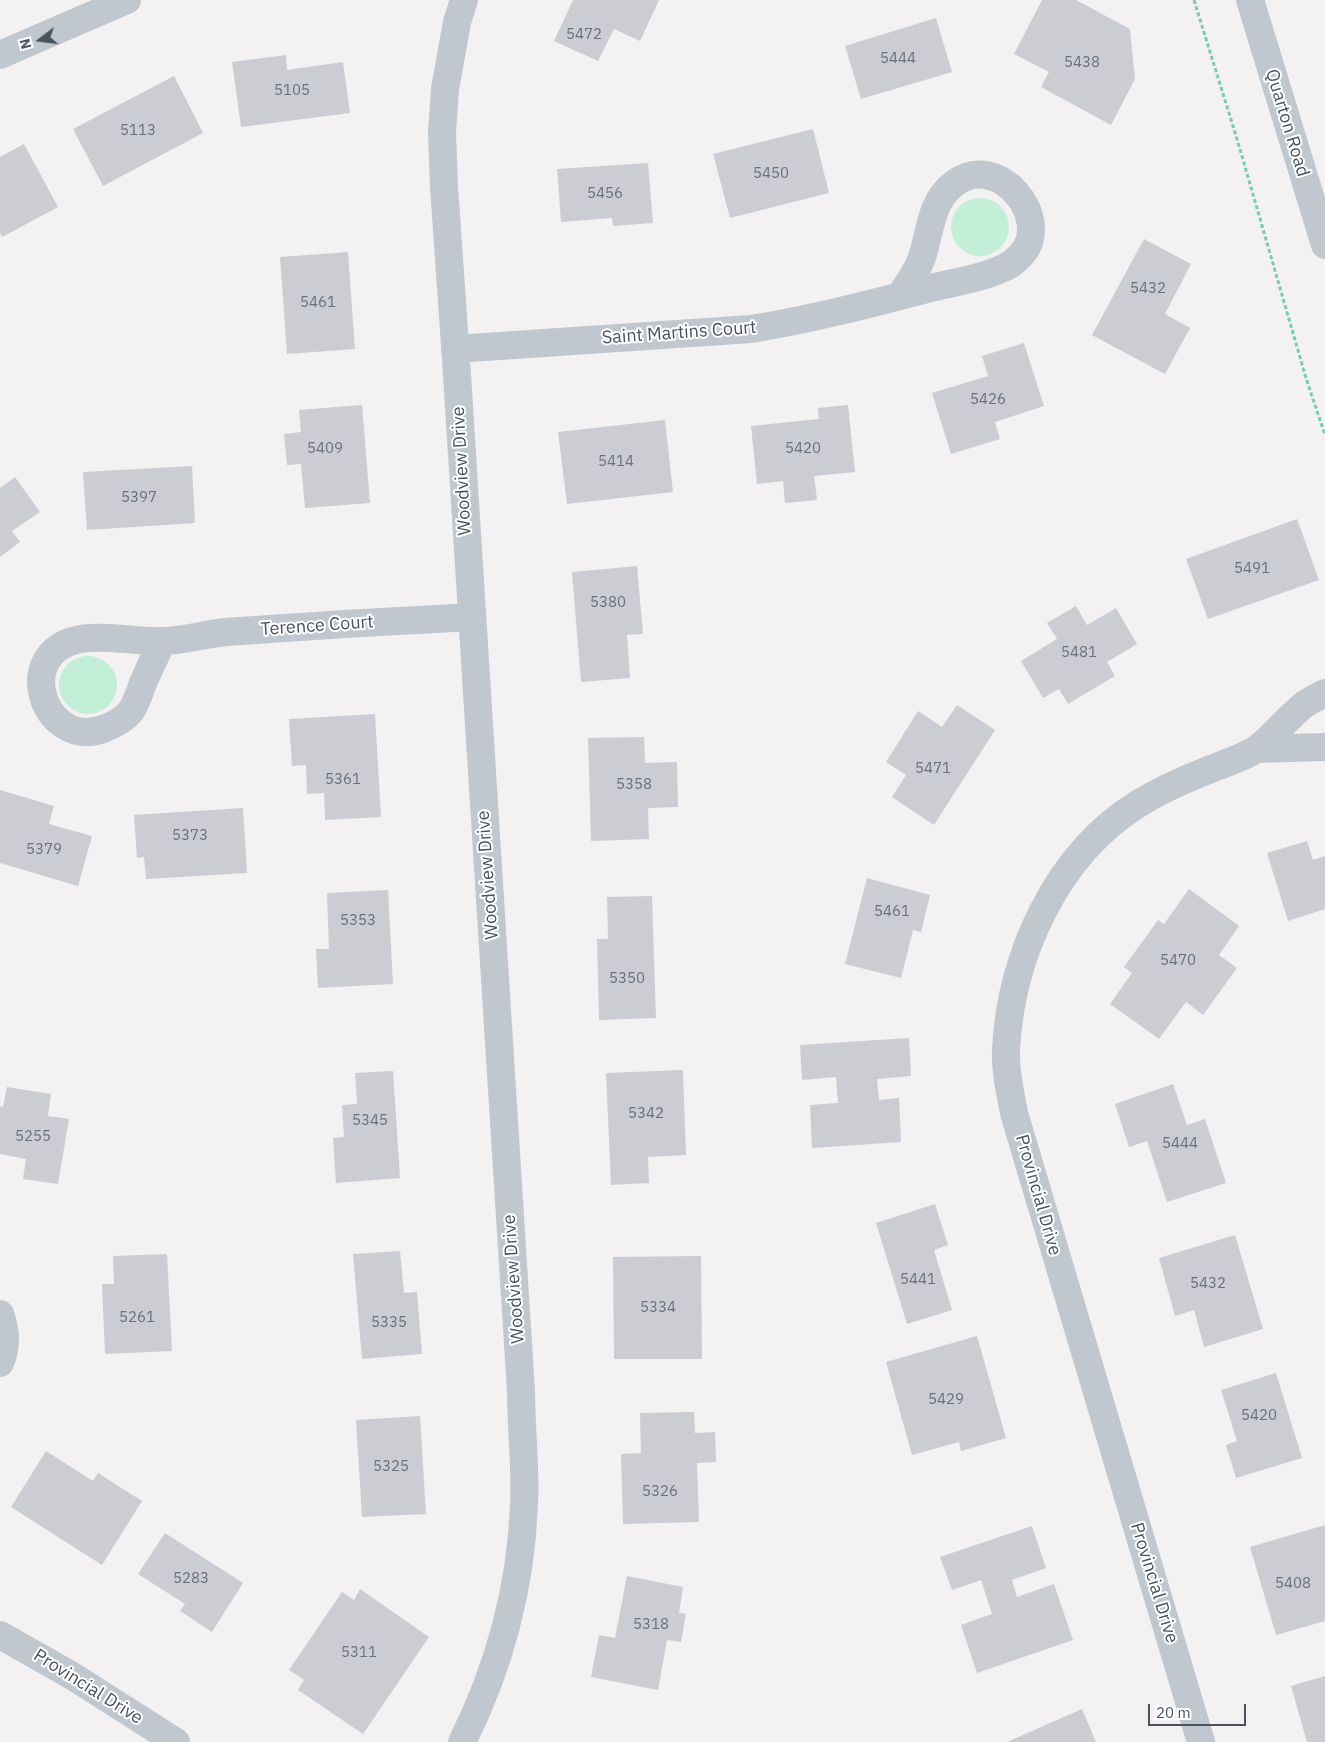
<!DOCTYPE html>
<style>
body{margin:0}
#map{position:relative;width:1325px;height:1742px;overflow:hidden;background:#f3f1f1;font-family:"IBM Plex Sans",sans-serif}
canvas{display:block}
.north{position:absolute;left:15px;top:15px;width:50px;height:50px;-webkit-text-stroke:4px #fff;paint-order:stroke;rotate:255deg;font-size:14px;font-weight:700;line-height:20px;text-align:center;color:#4a525e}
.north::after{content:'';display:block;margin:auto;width:18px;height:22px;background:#4a525e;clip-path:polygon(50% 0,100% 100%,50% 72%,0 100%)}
.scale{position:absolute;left:1148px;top:1704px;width:98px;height:22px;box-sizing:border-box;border:2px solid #4a525e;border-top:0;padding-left:6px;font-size:15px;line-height:18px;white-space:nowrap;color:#4a525e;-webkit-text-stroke:4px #fff;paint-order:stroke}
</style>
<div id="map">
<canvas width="1325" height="1742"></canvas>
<div class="north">N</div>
<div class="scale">20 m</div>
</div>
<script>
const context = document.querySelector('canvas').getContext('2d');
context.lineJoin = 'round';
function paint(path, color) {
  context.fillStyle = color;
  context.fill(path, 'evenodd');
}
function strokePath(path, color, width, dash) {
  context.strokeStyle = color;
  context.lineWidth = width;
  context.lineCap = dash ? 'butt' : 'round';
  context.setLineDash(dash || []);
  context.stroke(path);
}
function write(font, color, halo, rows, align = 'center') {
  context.font = font + ' "IBM Plex Sans",sans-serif';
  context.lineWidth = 4;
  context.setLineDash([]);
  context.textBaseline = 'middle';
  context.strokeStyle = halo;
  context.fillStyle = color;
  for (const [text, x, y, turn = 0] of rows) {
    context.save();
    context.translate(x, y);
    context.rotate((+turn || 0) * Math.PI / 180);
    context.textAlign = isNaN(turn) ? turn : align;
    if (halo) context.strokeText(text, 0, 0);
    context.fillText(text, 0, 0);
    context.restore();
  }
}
paint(new Path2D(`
 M951 227a29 29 0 1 1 58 0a29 29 0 1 1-58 0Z
 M59 685a29 29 0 1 1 58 0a29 29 0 1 1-58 0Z`), '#c3eed7');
paint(new Path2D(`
 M573,0H659L640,41L614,29L598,61L554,41Z
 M1042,0H1076L1130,29L1135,79L1111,125L1041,87L1049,72L1014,54Z
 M936,18L952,72L861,99L845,46Z
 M286,55L287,70L343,62L350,113L241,127L232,62Z
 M174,76L203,133L103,186L73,129Z
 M813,129L829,193L730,218L713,154Z
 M24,144L58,207L2,237L0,232V157Z
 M648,163L653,223L613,226L612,218L561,222L557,169Z
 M1144,239L1191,264L1165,314L1190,328L1165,374L1092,335Z
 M348,252L355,349L287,354L280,257Z
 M1024,343L1044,406L995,422L1000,439L951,454L932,393L988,376L982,356Z
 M362,405L370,503L305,508L301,464L287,465L284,434L301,432L299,410Z
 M848,405L855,472L814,476L817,500L785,503L783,481L757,484L751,426L819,419L818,408Z
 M665,420L673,492L567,504L558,432Z
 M192,466L195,523L87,530L83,472Z
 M15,477L40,512L12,531L20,542L0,557V488Z
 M1297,519L1319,580L1208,619L1186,559Z
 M637,566L643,634L627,635L630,678L581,682L572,572Z
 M1076,606L1087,625L1116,608L1137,644L1107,662L1115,676L1068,704L1059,689L1043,698L1021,661L1057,639L1047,623Z
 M957,705L995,730L934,825L892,797L906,775L886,762L918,711L942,727Z
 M375,714L381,817L325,820L324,793L307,794L306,765L292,766L289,719Z
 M644,737L645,763L677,762L678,807L648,808L649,839L591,841L588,738Z
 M0,790L54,806L49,824L92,836L78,886L0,863Z
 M243,808L247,873L146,879L144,857L137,858L134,815Z
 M1307,841L1313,860L1325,856V909L1288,921L1267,853Z
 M867,878L930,895L921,932L913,930L901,978L845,964Z
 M1189,889L1239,926L1219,955L1237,968L1203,1015L1186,1002L1159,1039L1110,1004L1132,973L1124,967L1158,920L1164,924Z
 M388,890L393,984L318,988L316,949H329L327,893Z
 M652,896L656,1018L599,1020L597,939H608L607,897Z
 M909,1038L911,1076L877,1079L879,1100L899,1098L901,1142L812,1148L810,1105L838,1103L836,1077L802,1080L800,1045Z
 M683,1070L686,1155L648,1157L649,1183L611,1185L606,1073Z
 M393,1071L400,1178L336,1183L333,1138L344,1137L342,1105L357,1104L355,1073Z
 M1173,1084L1187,1125L1205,1119L1226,1183L1167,1202L1147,1141L1129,1147L1115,1104Z
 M7,1087L51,1094L48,1116L69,1119L58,1184L23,1179L26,1159L0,1154V1106L3,1107Z
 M935,1204L948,1245L934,1250L952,1310L907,1324L876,1223Z
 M1235,1235L1263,1329L1204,1347L1194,1310L1175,1316L1159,1258Z
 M400,1251L404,1293L417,1292L422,1354L362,1359L353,1254Z
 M167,1254L172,1351L105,1354L102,1284H114L113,1256Z
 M701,1256L702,1359H614L613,1257Z
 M977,1336L1006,1438L961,1451L959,1442L912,1455L886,1362Z
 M1276,1373L1302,1458L1236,1478L1226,1445L1237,1441L1221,1390Z
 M694,1412L695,1433L715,1432L716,1462L697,1463L699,1522L623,1524L621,1454L641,1453L640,1413Z
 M420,1416L426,1514L362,1517L356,1420Z
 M46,1451L93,1481L98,1473L142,1501L102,1565L11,1507Z
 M1325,1525V1621L1276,1635L1250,1547Z
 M1032,1526L1046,1568L1012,1580L1017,1597L1054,1584L1073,1640L977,1673L961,1625L992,1614L981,1580L952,1590L940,1557Z
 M165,1533L243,1583L212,1632L180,1611L185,1604L138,1574Z
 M627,1576L683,1587L679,1613L686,1614L681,1642L667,1640L658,1690L591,1677L599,1635L615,1638Z
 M360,1589L429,1637L363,1734L298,1690L304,1680L289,1670L342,1592L354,1600Z
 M1325,1676V1742H1307L1291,1686Z
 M1082,1709L1096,1742H1007Z`), '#cbcdd3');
strokePath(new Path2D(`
 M1194,0L1237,139L1306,378L1325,435`), '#7ccbab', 3, [4, 2.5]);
strokePath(new Path2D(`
 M0,55L127,0
 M455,349L751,329C813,319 874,303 935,287C959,281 989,277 1011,264C1014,262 1019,257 1022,254C1053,218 998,151 955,183C929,202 931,233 921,260C916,273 907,285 900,296
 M162,642C156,655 149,669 143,683C140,692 136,703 131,711C124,720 114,725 103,729C41,751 8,643 90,638C114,636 139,642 162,641C183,641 205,634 226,632C308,626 390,621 472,617
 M1257,749L1325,747
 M0,1314C6,1330 7,1347 0,1363
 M0,1635L74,1677L176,1742
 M462,1742C499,1669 521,1587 524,1505C526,1467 521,1429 521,1391L456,359L444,187L442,132L445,89L457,22L464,0
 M1201,1742L1014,1113C1010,1092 1005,1070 1006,1049C1011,956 1056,855 1138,804C1159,791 1183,780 1206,771C1220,765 1246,757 1258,748C1275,735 1288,717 1305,704C1311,700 1319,696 1325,693`), '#c0c7cf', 28);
strokePath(new Path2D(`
 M1250,0L1325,245`), '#c0c7cf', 28);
write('15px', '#6a717b', null, [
 ["5472",584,35],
 ["5444",898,59],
 ["5438",1082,63],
 ["5105",292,91],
 ["5113",138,131],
 ["5450",771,174],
 ["5456",605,194],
 ["5432",1148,289],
 ["5461",318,303],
 ["5426",988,400],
 ["5409",325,449],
 ["5420",803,449],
 ["5414",616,462],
 ["5397",139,498],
 ["5491",1252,569],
 ["5380",608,603],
 ["5481",1079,653],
 ["5471",933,769],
 ["5361",343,780],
 ["5358",634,785],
 ["5373",190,836],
 ["5379",44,850],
 ["5461",892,912],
 ["5353",358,921],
 ["5470",1178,961],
 ["5350",627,979],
 ["5342",646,1114],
 ["5345",370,1121],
 ["5255",33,1137],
 ["5444",1180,1144],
 ["5441",918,1280],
 ["5432",1208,1284],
 ["5334",658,1308],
 ["5261",137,1318],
 ["5335",389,1323],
 ["5429",946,1400],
 ["5420",1259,1416],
 ["5325",391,1467],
 ["5326",660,1492],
 ["5283",191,1579],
 ["5408",1293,1584],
 ["5318",651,1625],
 ["5311",359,1653]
]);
write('18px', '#4a525e', '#fff', [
 ["Quarton Road",1287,123,73],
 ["Saint Martins Court",679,333,-4],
 ["Woodview Drive",462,471,-93],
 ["Terence Court",317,626,-4],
 ["Woodview Drive",488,875,-94],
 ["Provincial Drive",1038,1195,74],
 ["Woodview Drive",514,1279,-94],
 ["Provincial Drive",1154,1583,73],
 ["Provincial Drive",88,1687,32]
]);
</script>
